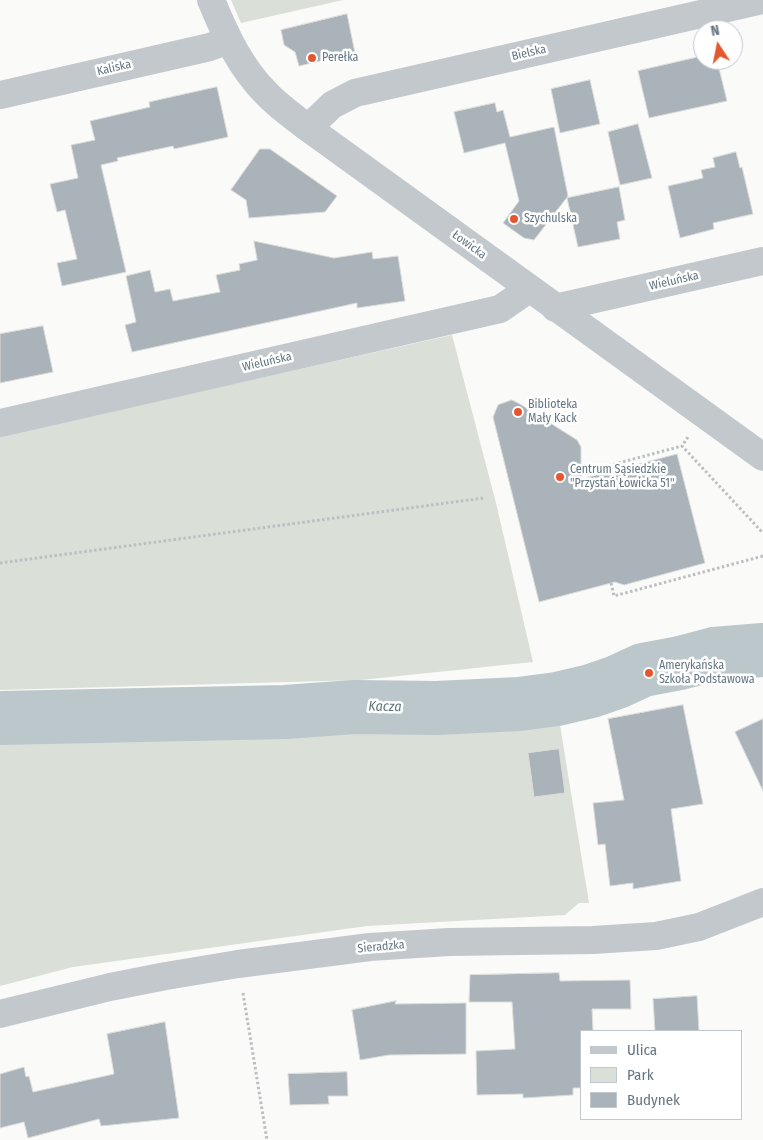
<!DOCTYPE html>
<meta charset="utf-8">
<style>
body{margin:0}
#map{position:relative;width:763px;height:1140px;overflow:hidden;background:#fafaf8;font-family:"Fira Sans Condensed",sans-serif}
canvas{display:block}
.legend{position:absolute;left:580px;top:1030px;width:162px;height:90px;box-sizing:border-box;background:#fff;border:1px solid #c1c8cd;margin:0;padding:6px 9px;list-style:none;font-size:15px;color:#657683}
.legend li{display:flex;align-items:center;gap:10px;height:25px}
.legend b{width:25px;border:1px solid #c1c8cd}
.north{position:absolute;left:693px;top:20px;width:50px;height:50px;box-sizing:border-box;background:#fff;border:1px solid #c1c8cd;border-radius:50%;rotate:349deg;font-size:14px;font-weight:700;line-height:20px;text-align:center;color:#657683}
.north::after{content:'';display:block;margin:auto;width:18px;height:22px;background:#e4572e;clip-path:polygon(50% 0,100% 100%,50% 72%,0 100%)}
</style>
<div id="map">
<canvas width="763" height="1140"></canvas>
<ul class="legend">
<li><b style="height:6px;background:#c3c8cc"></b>Ulica</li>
<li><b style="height:14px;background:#dadfd7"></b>Park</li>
<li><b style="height:14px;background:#aab3b9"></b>Budynek</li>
</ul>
<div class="north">N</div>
</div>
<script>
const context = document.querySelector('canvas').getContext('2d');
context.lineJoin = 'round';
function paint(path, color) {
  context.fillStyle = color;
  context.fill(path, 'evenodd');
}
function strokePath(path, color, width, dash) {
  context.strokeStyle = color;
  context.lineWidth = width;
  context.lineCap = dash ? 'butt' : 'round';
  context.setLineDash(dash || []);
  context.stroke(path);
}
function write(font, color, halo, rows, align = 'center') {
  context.font = font + ' "Fira Sans Condensed",sans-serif';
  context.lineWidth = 5;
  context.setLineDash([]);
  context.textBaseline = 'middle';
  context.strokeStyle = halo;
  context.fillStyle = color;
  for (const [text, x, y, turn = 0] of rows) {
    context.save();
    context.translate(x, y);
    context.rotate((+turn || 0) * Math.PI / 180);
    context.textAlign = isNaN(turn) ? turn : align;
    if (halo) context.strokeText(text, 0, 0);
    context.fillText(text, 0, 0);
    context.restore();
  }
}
paint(new Path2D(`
 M231,0H343L241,23Z
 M452,335L496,503L533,662L361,680L0,690V436Z
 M546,722L560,725L589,903H579L565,915L367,926L73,967L0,986V731L312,730L450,723Z`), '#dadfd7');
strokePath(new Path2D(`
 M0,718L285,712L354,707L437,708L519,704L557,699L591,691L617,682L643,670L680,663L714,654L763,650`), '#bbc7cb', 54);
const building = new Path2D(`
 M347,14L355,53L299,66L295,52L284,45L281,30Z
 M703,56V60H717L727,101L649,118L638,71Z
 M590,80L600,124L560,133L551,89Z
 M217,87L228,137L174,149L173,146L117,158L118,161L101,165L126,272L62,286L57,263L77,259L65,210L57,212L50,184L78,178L71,145L95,140L90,121L150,107L149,102L162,99Z
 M495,103L497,112L503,110L510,137L554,127L568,196L534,240L524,238L503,223L519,201L505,143L464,153L454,112Z
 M638,124L652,178L620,185L608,132Z
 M260,149H270L337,196L325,212L249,218L246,200L231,190Z
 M736,152L740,168L742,167L753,214L713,223L714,229L680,238L668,186L703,178L701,170L715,167L713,158Z
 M619,187L625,220L617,222L620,239L578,247L567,198Z
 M254,241L334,258L372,252L373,259L398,256L405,301L357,308V303L132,352L125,325L136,322L126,276L150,270L155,292L170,289L173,301L220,292L216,275L240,270L239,264L257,260Z
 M43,326L53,372L0,383V334Z
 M512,400L520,404L577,440L581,447V479L677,454L705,563L624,585L615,582L539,602L493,417L498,405Z
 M683,705L703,804L671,809L681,881L633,889V883L610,886L605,844L598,845L593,803L624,800L608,719Z
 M763,719V791L735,732Z
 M559,749L565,793L534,797L528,753Z
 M559,973L560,981L630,980L631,1009H592L593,1031H582V1088H573V1095L523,1098V1094L477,1095L476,1051L515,1049L512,1002H469L470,975Z
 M697,996L699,1031H655L653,999Z
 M396,1001L395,1004L466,1003V1054L389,1055L360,1060L352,1010Z
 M165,1022L179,1118L101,1126L99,1119L28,1138L24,1122L0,1128V1074L24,1067L26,1077L29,1076L33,1092L114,1074L107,1034Z
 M347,1072L348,1096H328L329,1104L290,1105L288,1074Z`);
paint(building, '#aab3b9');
strokePath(building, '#dcdcda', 1);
strokePath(new Path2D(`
 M688,437L682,446L763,533
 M570,476L682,446
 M0,563L484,498
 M611,583L614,596L763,556
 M243,993L267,1140`), '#bbbfc2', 3, [2.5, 2.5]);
strokePath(new Path2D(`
 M211,0C225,34 240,67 266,93C278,106 294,117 308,128L763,457
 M0,95L210,47L228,40
 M308,128L332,105L355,93L762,0
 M555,308L763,261
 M0,423L500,309L529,289
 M0,1014L110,987L166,976L238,964L370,947L449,942L593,940L656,936L699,927L763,902`), '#c3c8cc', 28);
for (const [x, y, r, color] of [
 [312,58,5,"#e4572e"],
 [514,219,5,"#e4572e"],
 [518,412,5,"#e4572e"],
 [560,477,5,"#e4572e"],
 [649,673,5,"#e4572e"]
]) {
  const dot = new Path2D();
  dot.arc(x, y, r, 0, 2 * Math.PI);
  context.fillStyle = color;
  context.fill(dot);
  strokePath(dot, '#fff', 2);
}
write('12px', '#657683', '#fff', [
 ["Bielska",529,53,-13],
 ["Kaliska",114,68,-13],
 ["Łowicka",469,245,36],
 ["Wieluńska",674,281,-13],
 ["Wieluńska",267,362,-13],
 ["Sieradzka",381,947,-5]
]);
write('12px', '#657683', '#fff', [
 ["Perełka",322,58],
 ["Szychulska",524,219],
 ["Biblioteka",528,405],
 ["Mały Kack",528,419],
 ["Centrum Sąsiedzkie",570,470],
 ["\"Przystań Łowicka 51\"",570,484],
 ["Amerykańska",659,666],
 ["Szkoła Podstawowa",659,680]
], 'left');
write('italic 14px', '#60757c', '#fff', [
 ["Kacza",385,707,1]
]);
</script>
